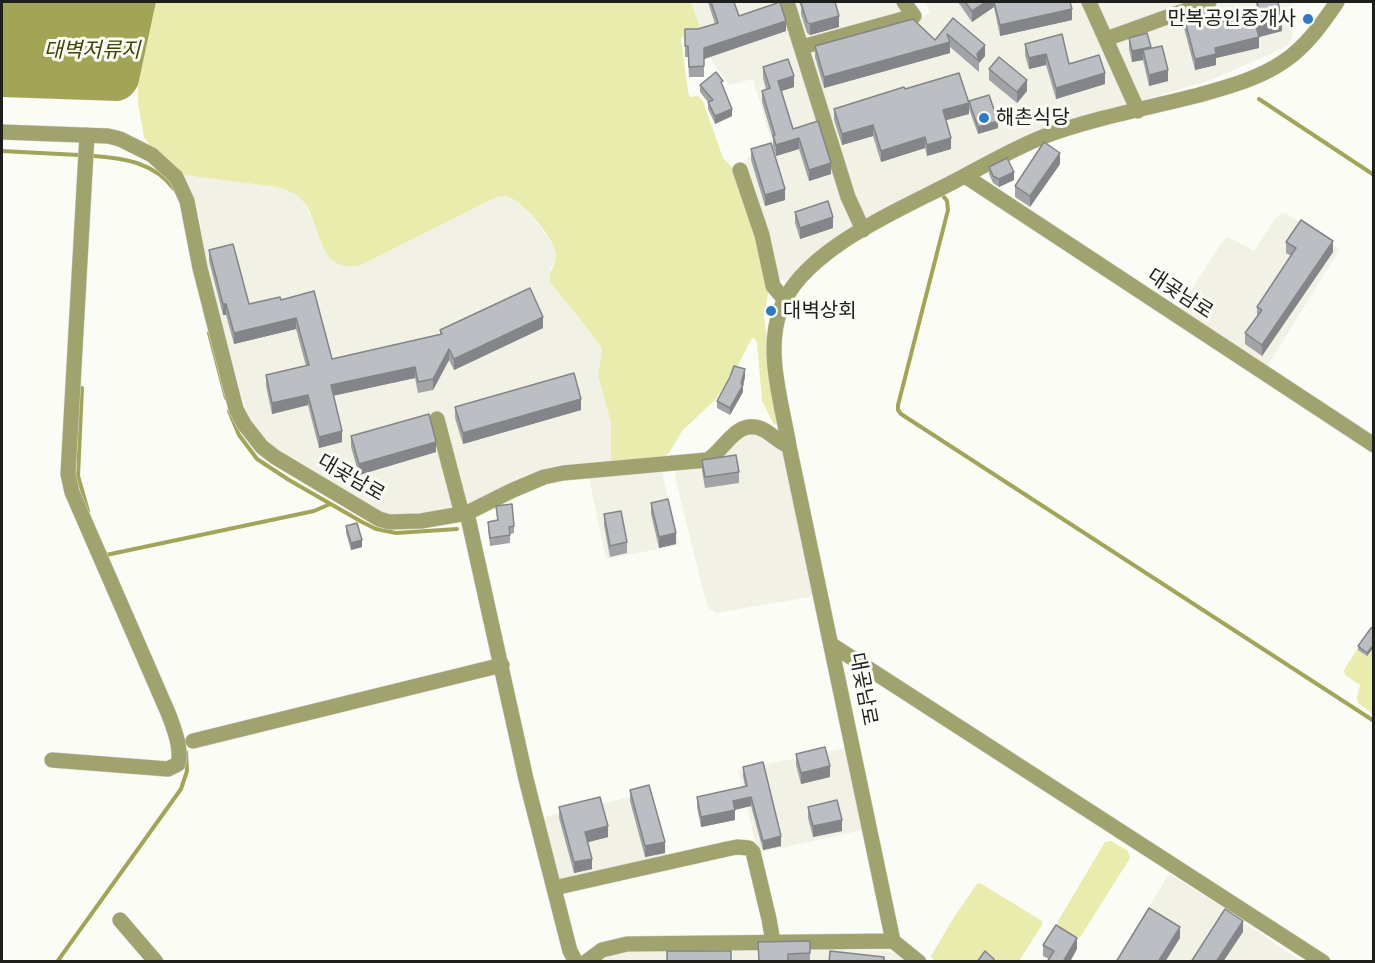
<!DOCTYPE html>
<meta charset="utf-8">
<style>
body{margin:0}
#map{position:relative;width:1375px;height:963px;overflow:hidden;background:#fcfcf7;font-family:"Work Sans",sans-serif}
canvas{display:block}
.frame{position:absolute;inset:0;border:3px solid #1e1e1c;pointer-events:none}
</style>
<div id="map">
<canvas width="1375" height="963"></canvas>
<div class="frame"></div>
</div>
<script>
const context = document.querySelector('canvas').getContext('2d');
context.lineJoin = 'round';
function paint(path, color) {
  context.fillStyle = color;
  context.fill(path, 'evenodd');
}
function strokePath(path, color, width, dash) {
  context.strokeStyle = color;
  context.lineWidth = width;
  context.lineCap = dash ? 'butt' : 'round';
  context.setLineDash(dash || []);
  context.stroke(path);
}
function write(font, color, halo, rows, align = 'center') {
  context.font = font + ' "Work Sans","Noto Sans KR",sans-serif';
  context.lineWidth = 6;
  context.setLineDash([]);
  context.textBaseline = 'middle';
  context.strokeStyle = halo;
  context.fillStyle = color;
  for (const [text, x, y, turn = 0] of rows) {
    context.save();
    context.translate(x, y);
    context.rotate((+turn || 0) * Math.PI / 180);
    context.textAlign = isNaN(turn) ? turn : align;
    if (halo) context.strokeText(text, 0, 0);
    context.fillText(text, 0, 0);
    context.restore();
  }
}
paint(new Path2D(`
 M691,2H897L914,23L930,12L925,2H1295L1292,37L1289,44L1282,49L1208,81L1060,124L813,256L788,279L781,280L777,275L756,190L744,161L752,154L772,145L753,79L729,85L715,66L707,50Z
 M184,175L277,187L291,192L303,200L311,216L361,265L495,197L504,196L514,199L526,209L540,226L554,246L556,253V261L551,267L550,282L598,342L602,349L598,376L611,423V461L557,465L515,481L467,506L411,516L387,514L375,509L269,445L249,416L243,401L207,269L198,209Z
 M1285,213L1340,249L1266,368L1178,311L1222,242L1227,238L1232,239L1254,251L1274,220L1280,214Z
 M753,431L783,446L814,589L810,597L716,613L710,609L706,602L675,476L677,471Z
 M662,472L679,545L606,559L589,478Z
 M845,748L863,830L758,853L738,770Z
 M652,792L670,866L561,891L543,817Z
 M1171,875L1216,903L1301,961L1115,962L1167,877Z
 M819,949L886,951L897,954L909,962H599L610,955L625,951Z`), '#f1f2e5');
paint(new Path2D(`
 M156,2H691L700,28L693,34L681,38L688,92L690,97L698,96L703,101L723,158L733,168L744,194L767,276L768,293L764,317L778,423L774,425L762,401L757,342L754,338H752L737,367L716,399L682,431L669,453L663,457L611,461V423L598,376L602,349L598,342L550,282C548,270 557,265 556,255C555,239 526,206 513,199C506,195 501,196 494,198L361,265C315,275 323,222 302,200C296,193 286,190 277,187L184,175L165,156L150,146L144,137L138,103V85Z
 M1373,624V714L1358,703L1357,698L1360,685L1345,675L1344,670Z
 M1111,841L1128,851L1130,858L1081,936L1075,939L1057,927L1058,921L1105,842Z
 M980,883L1042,921V925L1019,961H935L931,956L954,917L977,884Z`), '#e9ecac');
paint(new Path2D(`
 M2,2H156L138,85C133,94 128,100 117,101L2,97Z`), '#a3a556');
strokePath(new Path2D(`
 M1259,99L1374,175
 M2,151L79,155
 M94,156C124,158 155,163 174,189
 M944,197L947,201L948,210L898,405V410L901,414L1374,721
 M209,333L226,398
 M82,388L78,476L88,511
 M229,411L239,435L257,459L289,480L362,522L376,529L396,533L457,529
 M106,555L314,511L330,504
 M57,962L181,789L187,771L186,752`), '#a3a556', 4);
const minor = new Path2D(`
 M787,2L848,197L863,230
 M1089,2L1138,111
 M1106,39L1209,2
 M802,47L914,16L904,2
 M2,132L108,136L120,139L152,155L176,177L187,201L200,268L236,409L244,424L262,447L275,457L379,519L389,522L421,521L467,513L511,491L544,477L563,473L707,460C725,451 736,416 764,430C773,435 779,442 789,446
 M740,170L762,235L773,286L784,299
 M965,176L1374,445
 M437,419L462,514
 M467,513L526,779L570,951L576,962
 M832,645L1323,962
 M193,741L502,665
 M52,760L168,769L178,764C182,748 174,729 169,715L72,492L68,474L87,135
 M554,888L727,849L737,847L749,848L753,852L769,919L773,942
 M120,920L156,962
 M586,962L602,950L627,944L893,941
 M919,962L893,941L789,446C782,403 765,353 780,311C800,250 902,209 955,181C984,166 1014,148 1045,136C1094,118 1148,108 1199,95C1227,87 1258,79 1283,62C1306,47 1322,24 1337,2`);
strokePath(minor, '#d8d8d4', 16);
strokePath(minor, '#a1a36e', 15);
paint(new Path2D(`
 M708,2H734L739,16L786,31L704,59V77H689L688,57H685V29H698L715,24Z
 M799,2H837H835L839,27L810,35L807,33L801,14V7Z
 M958,2H1070L1072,20L1000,36L994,7L972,22Z
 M1256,2H1278L1282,31L1259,37V48L1216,58V65L1195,70L1184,28V17L1209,25L1257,13Z
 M953,18L985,56L979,63V72L950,47V53L824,88L815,57V46L935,40Z
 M1129,38L1151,48L1168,81L1149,86L1143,60L1132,62L1129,49Z
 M1025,44L1069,64L1105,84L1056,99L1046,65L1029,69L1025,55Z
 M763,67L794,87L782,91L793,129L831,174L809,181L799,149L776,156L773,146V139L762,102V91L766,89L763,78Z
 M989,69L1027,91L1017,103L989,80Z
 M700,85L723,87L732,116L715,124L708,109V102L700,92Z
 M905,89L969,114L946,120L951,149L927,156L925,148L881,162L873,136L842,145L834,120V109Z
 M969,101L998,128L978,134L969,109Z
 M751,149L785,200L765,206L751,160Z
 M1060,164L1030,207L1015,197V186Z
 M989,167L1014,180L999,187L993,183L989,174Z
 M795,212L833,228L800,239L795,223Z
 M1286,242L1333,252L1262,356L1245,344V333L1257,317V307L1291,256L1286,253Z
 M209,250L249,304L281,300L332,359L440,334V330L543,328L454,370L449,360L433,390L418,393L415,378L333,396L342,442L319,448L308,405L272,414L266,386V375L306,366L296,329L234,344L226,315H223L209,261Z
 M745,377L743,385V392L730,415L717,408V401Z
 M455,407L581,410L463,444L455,418Z
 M351,436L436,452L359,475L351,447Z
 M702,460L739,472V483L705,488L702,471Z
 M651,503L676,544L659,548L651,514Z
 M496,506L514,526V533L510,534V543L490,546L488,529V522L497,520Z
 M604,514L627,542V553L610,557L604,525Z
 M346,526L362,547L351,550L346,533Z
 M1374,629V647L1367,656L1358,650V646Z
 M796,754L830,777L801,784L796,765Z
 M743,767L781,846L763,850L751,806L735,810V820L701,827L697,807V797L745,786L743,776Z
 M630,790L665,853L645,857L630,801Z
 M559,807L608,837L588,842L592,869L574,873L559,818Z
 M808,807L842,831L813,837L808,818Z
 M758,942L810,953V962H759Z
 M1043,945L1077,949L1049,959L1043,956Z`), '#a1a3a7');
paint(new Path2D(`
 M986,2H994V7L972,22V11Z
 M1072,9V20L1000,36V25Z
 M839,16V27L810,35V24Z
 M1282,20V31L1259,37V48L1216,58V65L1195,70V59L1256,26Z
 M786,21V31L704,59V48Z
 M950,42V53L824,88V77Z
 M985,45V56L979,63L977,54Z
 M1151,47V58L1143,50V60L1132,62V51Z
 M1046,54V65L1029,69V58Z
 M1168,70V81L1149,86V75Z
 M1105,73V84L1056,99V88Z
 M794,76V87L778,92V81Z
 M1027,80V91L1017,103V92Z
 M969,103V114L943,121V110Z
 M732,109V116L715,124V116Z
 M998,121V128L978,134V127Z
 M873,125V136L842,145V134Z
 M925,137V148L881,162V151Z
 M799,138V149L776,156V145Z
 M951,138V149L927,156V145Z
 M1060,153V164L1030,207V196Z
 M831,163V174L809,181V170Z
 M1014,172V180L999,187V179Z
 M785,189V200L765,206V195Z
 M833,217V228L800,239V228Z
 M1333,241V252L1262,356V345Z
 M223,304H226V315H223Z
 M543,317V328L454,370V359Z
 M296,318V329L234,344V333Z
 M449,349V360L433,390V379Z
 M415,367V378L331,396V385Z
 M745,369V377L743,386V385V392L730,415V408L741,384Z
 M308,395V405L272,414V403Z
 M581,399V410L463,444V433Z
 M342,431V442L319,448V437Z
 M436,442V452L359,475V464Z
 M676,533V544L659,548V537Z
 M362,540V547L351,550V543Z
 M1374,644V647L1367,656V653Z
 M830,766V777L801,784V773Z
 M751,797V806L733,810V801Z
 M735,810V820L701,827V817Z
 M842,820V831L813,837V826Z
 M608,826V837L585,843V832Z
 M781,836V846L763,850V841Z
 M665,842V853L645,857V846Z
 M592,859V869L574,873V862Z
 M1243,921V932L1223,962H1216Z
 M1180,927V938L1165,962H1158Z
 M1077,938V949L1070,962H1063Z`), '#838588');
const building = new Path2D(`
 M711,2H734L739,16L780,2L786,21L704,48V66L689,67L688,46H685V29H698L718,23Z
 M803,2H835L839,16L810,24L807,22L801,3Z
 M965,2H986L972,11Z
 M994,2H1070L1072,9L1000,25Z
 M1257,2H1278L1282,20L1256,26L1259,37L1215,48L1216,54L1195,59L1184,17L1206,12L1209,25L1260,13Z
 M953,18L985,45L977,54L979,61L947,34L950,42L824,77L815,46L913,19L935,40Z
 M1147,33L1151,47L1132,51L1129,38Z
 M1062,34L1069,64L1099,55L1105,73L1056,88L1046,54L1029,58L1025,44Z
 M1162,46L1168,70L1149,75L1143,50Z
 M999,57L1027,80L1017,92L989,69Z
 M788,59L794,76L778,81L793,129L818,121L831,163L809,170L799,138L776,145L773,135H775L762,91L770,88L763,67Z
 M716,72L723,81L721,82L732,109L715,116L708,102L713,100L700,85Z
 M959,73L969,103L943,110L951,138L927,145L925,137L881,151L873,125L842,134L834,109L904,87L905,89Z
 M989,95L998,121L978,127L969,101Z
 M1044,142L1060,153L1030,196L1015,186Z
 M771,143L785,189L765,195L751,149Z
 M1007,158L1014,172L999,179L993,176L989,167Z
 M828,201L833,217L800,228L795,212Z
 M1301,220L1333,241L1262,345L1245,333L1262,310L1257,307L1296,248L1286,242Z
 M233,244L249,304L280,297L281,300L314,291L332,359L442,334L440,330L530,288L543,317L454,359L449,349L433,379L418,382L415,367L331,385L342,431L319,437L308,395L272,403L266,375L309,365L296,318L234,333L226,304H223L209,250Z
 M734,366L745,369L741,384L743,385L730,408L717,401L730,377Z
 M574,373L581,399L463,433L455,407Z
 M429,414L436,442L359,464L351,436Z
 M736,455L739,472L705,477L702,460Z
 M668,499L676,533L659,537L651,503Z
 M512,504L514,526L509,527L510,535L490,538L488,522L498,520L496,506Z
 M621,511L627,542L610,546L604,514Z
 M357,523L362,540L351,543L346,526Z
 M1371,628L1374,629V644L1367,653L1358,646Z
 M825,747L830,766L801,773L796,754Z
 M763,762L781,836L763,841L751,797L733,801L735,810L701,817L697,797L747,786L743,767Z
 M649,785L665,842L645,846L630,790Z
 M600,797L608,826L585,832L592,859L574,862L559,807Z
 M837,800L842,820L813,826L808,807Z
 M1149,908L1180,927L1158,962H1116Z
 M1225,909L1243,921L1216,962H1191Z
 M1056,925L1077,938L1063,962H1047L1054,951L1043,945Z
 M810,941V953L788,954V962H759L758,942Z
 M667,951H731V962H667Z
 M830,951L884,957V962H829Z
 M985,951L994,959L993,962H977Z`);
paint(building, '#bbbec2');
strokePath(building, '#838588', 1.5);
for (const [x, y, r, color] of [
 [1308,19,6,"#2b79c9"],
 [984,118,6,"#2b79c9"],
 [771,311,6,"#2b79c9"]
]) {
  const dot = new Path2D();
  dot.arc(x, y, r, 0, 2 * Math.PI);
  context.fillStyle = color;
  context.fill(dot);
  strokePath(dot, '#fcfcf7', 2);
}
write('20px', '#1e1e1c', '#fcfcf7', [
 ["만복공인중개사",1296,19,"right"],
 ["해촌식당",996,118],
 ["대벽상회",783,311]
], 'left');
write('20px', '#1e1e1c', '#fcfcf7', [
 ["대곶남로",1180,294,33],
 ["대곶남로",351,478,30],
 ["대곶남로",863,689,79]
]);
write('italic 21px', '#444404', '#fcfcf7', [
 ["대벽저류지",92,51]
]);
</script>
